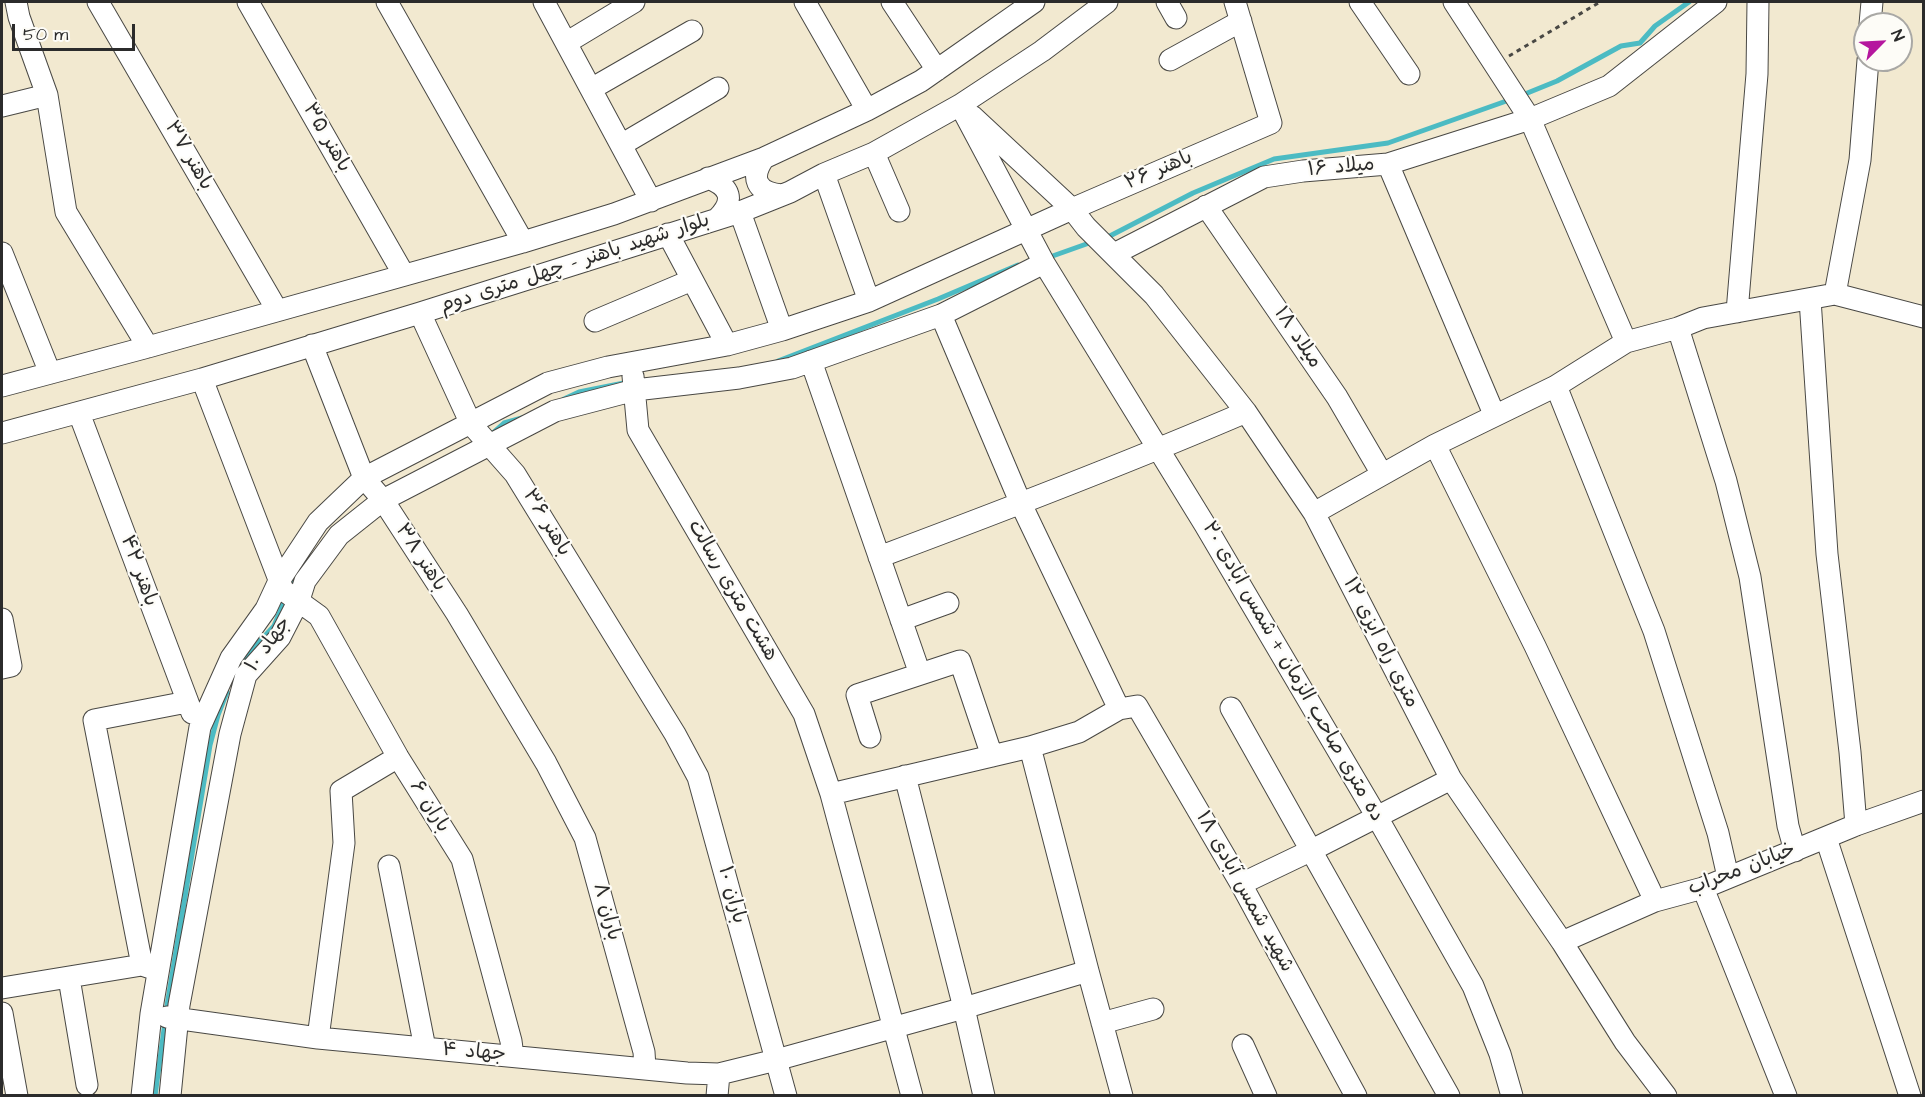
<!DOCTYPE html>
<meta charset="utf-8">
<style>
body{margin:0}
#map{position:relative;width:1925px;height:1097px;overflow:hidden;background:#f2e9d0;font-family:"Architects Daughter",sans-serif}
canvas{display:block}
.frame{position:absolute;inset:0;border:3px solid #2b2b2b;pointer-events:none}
.north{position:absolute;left:1853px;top:12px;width:60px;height:60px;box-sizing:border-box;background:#fdfcf7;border:2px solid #a9a8a5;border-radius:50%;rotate:66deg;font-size:16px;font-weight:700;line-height:24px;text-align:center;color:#2b2b2b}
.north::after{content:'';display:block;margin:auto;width:21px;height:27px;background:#b5179e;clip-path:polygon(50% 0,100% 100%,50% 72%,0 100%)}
.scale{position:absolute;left:12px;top:24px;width:123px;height:27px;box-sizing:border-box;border:3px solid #2b2b2b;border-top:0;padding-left:8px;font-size:18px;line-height:21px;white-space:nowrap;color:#2b2b2b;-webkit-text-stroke:4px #fdfcf7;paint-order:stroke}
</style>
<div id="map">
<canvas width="1925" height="1097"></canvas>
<div class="frame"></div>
<div class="north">N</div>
<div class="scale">50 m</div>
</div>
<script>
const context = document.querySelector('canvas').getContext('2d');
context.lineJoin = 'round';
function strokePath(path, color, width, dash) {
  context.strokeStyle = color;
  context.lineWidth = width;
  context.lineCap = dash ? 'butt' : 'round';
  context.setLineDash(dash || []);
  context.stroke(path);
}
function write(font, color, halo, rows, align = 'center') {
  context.font = font + ' "Architects Daughter","Playpen Sans Arabic",sans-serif';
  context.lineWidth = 4.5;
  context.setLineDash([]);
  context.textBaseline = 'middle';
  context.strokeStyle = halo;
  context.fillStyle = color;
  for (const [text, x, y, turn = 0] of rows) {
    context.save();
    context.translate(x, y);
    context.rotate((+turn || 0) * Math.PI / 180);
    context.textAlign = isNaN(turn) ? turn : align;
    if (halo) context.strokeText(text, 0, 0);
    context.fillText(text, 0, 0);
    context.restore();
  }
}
strokePath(new Path2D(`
 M1520,96L1557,81L1621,46L1640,43L1655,26L1689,2
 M1104,239L1193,193L1274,159L1388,143L1512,99
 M1047,258L1092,242
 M778,361L938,299L1018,265
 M564,399L579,392L624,383
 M494,432L504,423L522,418
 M290,588L295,575L309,559
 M239,664L274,626L286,597
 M166,1012L210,745L218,715L227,692
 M155,1096L165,1022`), '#4cbbc3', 5);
const minor = new Path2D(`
 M16,2L19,17L47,95L66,212L148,347
 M98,2L277,310
 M248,2L404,275
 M387,2L523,242
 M544,2L651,201
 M805,2L867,110
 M892,2L937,70
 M1167,2L1176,18
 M1360,2L1409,74
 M1454,2L1530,119L1626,342
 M1870,24L1872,2
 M566,43L634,2
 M1170,60L1241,21
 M591,89L692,31
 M960,105L1044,263L1205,525L1377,817L1473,986L1500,1054L1512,1096
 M2,106L47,95
 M972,116L1072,209L1271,123L1235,2
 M621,145L718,88
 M874,153L899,211
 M764,158C750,178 756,192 781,195
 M1388,164L1494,414
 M824,174L869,301
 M708,178C731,187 735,200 718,218
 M1206,206L1337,397L1382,474
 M740,212L782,330
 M668,234L727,345
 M2,253L50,373
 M1114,254L1264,177L1303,171L1388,164L1530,119L1609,86L1716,2
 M1835,294L1860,160L1868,60
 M1810,299L1827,554L1850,752L1856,825
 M1737,312L1757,74L1758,2
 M420,313L471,424L515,474L675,734L698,777L786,1096
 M941,315L1021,504L1119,709
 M595,321L692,280
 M1678,328L1726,481L1750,577L1788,826L1795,851
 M312,345L364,478L383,500L457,614L546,763L585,838L644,1052L645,1068
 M811,361L920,674
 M633,376L638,430L804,714L831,794L912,1096
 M202,379L283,590L319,616L398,757L462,859L511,1041L513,1056
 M2,386L148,347L523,242L614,214L764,158L867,110L921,81L1034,2
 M1556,386L1654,631L1718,833L1728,877
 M79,413L192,713
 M2,433L202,379L420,313L740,212L790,192L824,174L874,153L960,105L1042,51L1107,2
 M1435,445L1535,646L1655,901
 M1314,513L1435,445L1556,386L1626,342L1678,328L1703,318L1835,294L1924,317
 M879,557C1002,511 1125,464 1246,412
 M2,619L11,666L2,668
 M901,620L948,603
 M1231,708L1449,1096
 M870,737L857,695L960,661L992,756
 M1030,747L1088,971L1122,1096
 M905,776L964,1008L984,1096
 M831,794L1030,747L1079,732L1119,709L1137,706L1241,884L1356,1096
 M1826,838L1910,1096
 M389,866L425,1048
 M1241,884L1310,851L1451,779
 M1703,888L1786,1096
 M1562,942L1655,901L1703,888L1856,825L1924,801
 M142,965L94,720L187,702
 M69,978L87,1085
 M2,988L142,965L154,969
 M2,1013L17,1096
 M167,1017L318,1038L687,1073L719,1074L776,1060L964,1008L1088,971
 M1102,1023L1153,1009
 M318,1038L344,843L341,791L398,757
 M1243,1045L1266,1096
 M142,1096L151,1014L200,727L231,658L266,609L279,581L318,522L364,478L548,383L608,367L727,345L782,330L869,301L1072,209L1086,227L1154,295L1246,412L1314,513L1451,779L1562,942L1625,1042L1666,1096
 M170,1096L179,1005L230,734L246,675L280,637L299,600L305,581L339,535L383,500L555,411L635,390L739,378L792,368L941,315L1044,263
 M717,1096L719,1074`);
strokePath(minor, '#494844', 23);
strokePath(new Path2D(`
 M1509,56L1600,2`), '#494844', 3, [4.5, 4.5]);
strokePath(minor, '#fff', 21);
write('20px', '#2b2b2b', '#fdfcf7', [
 ["باهنر ۳۵",326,138,60],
 ["باهنر ۳۷",188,156,60],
 ["میلاد ۱۶",1341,168,-5],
 ["باهنر ۲۶",1159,171,-23],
 ["بلوار شهید باهنر - چهل متری دوم",575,264,-18],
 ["میلاد ۱۸",1297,338,56],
 ["باهنر ۳۶",546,523,59],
 ["باهنر ۳۸",420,558,57],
 ["باهنر ۴۲",138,571,70],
 ["هشت متری رسالت",732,591,60],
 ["۱۲ متری راه ایزی",1380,643,63],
 ["جهاد ۱۰",269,645,-54],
 ["ده متری صاحب الزمان + شمس ابادی ۲۰",1292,672,60],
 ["باران ۶",429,807,58],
 ["خیابان محراب",1742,870,-21],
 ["شهید شمس آبادی ۱۸",1244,892,61],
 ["باران ۱۰",731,895,75],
 ["باران ۸",606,912,75],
 ["جهاد ۴",474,1053,5]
]);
</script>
